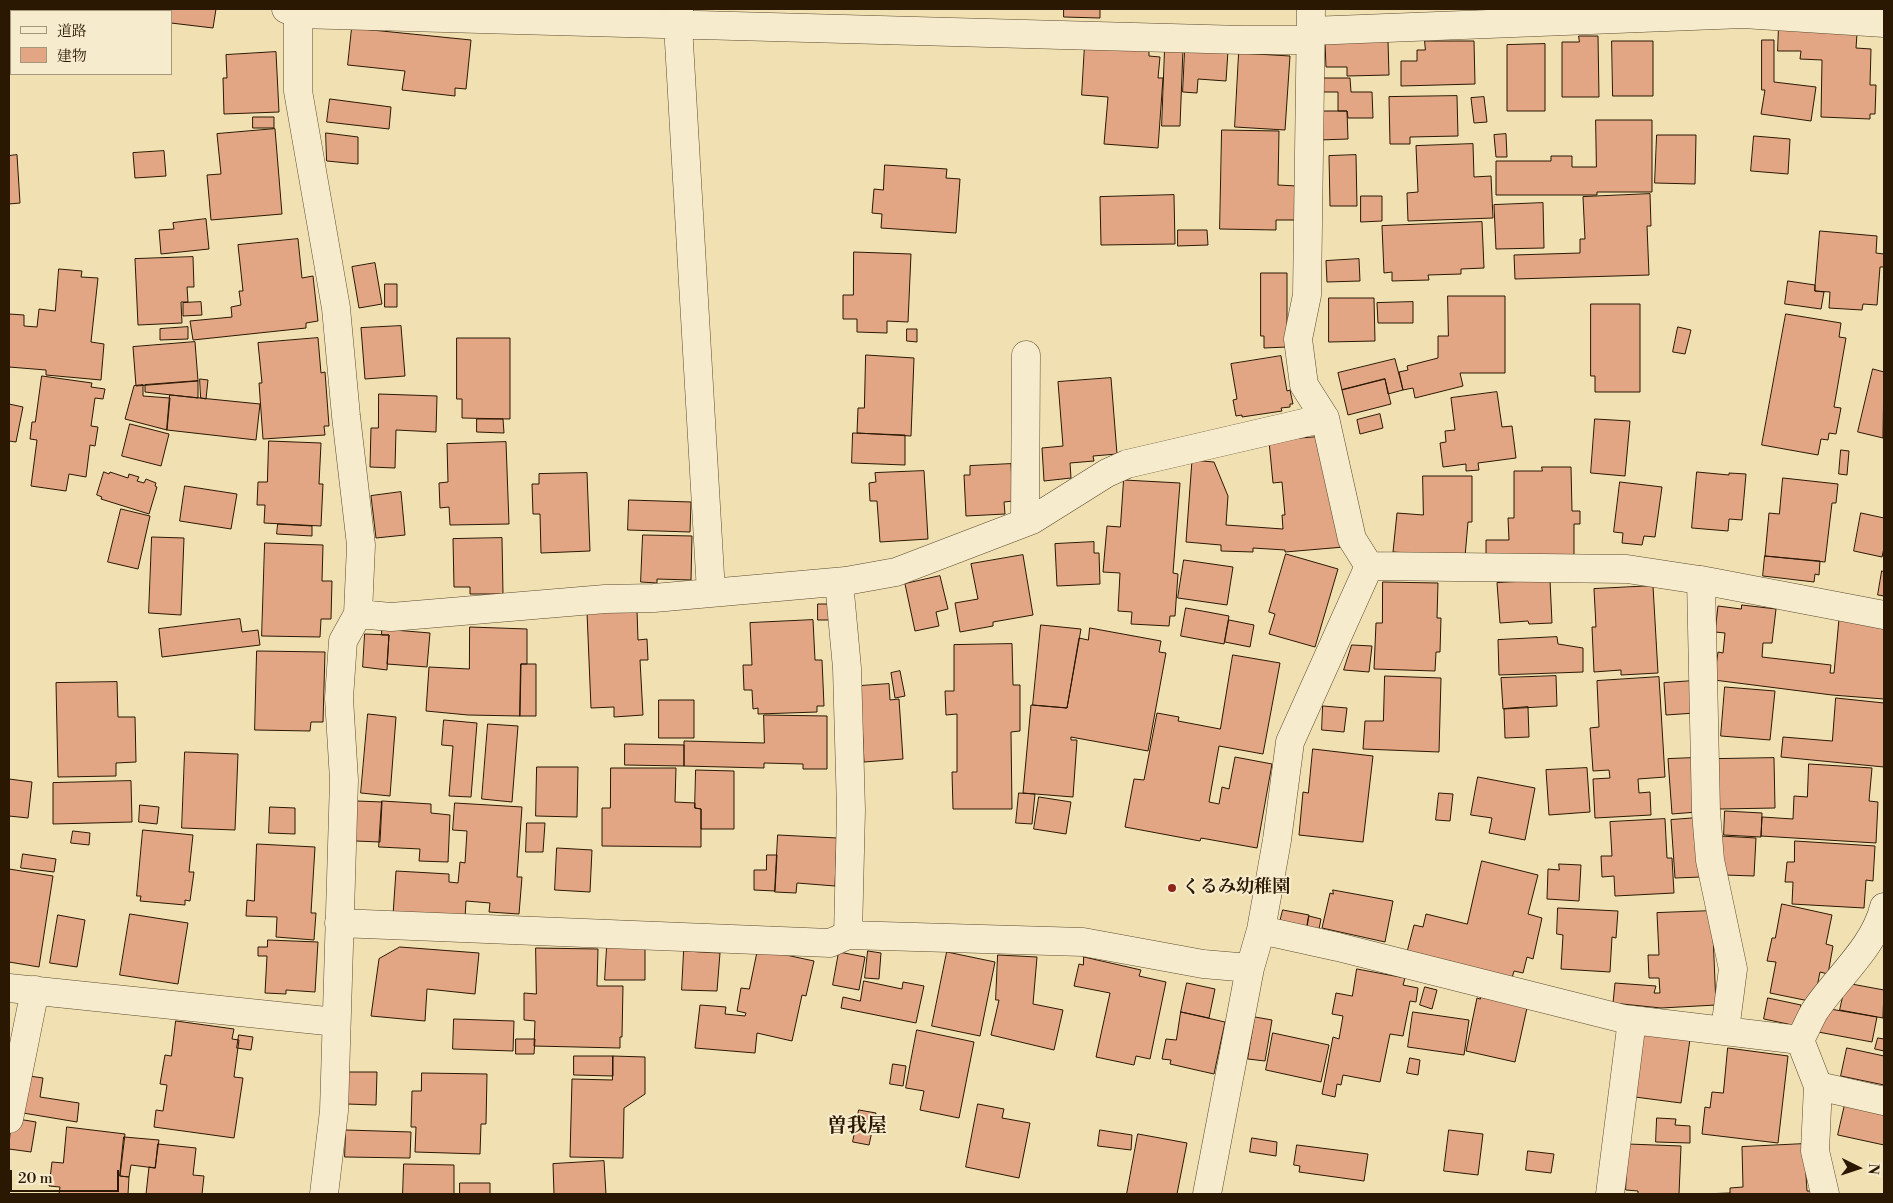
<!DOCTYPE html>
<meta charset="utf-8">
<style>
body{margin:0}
#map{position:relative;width:1893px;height:1203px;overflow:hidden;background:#f1e1b2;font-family:"Libre Bodoni","Noto Serif JP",serif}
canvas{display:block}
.frame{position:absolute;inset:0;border:10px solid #2b1802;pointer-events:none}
.legend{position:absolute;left:10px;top:10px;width:162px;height:65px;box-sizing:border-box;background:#f6eccd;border:1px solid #a5977c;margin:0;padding:6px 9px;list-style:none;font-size:15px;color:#2b1802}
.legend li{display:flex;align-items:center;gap:10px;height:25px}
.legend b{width:25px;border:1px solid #a5977c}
.north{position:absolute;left:1833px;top:1143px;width:50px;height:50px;-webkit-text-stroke:4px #f6eccd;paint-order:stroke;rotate:94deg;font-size:14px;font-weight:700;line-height:20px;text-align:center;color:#2b1802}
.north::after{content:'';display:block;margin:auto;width:18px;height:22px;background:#2b1802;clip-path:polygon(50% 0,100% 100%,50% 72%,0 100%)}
.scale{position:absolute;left:10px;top:1170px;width:109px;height:22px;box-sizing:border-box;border:2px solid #2b1802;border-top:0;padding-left:6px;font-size:15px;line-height:18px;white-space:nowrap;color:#2b1802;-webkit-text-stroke:4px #f6eccd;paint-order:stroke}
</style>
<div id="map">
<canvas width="1893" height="1203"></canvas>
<div class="frame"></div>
<ul class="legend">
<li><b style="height:6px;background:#f6eccd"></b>道路</li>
<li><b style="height:14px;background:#e2a684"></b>建物</li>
</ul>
<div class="north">N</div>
<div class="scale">20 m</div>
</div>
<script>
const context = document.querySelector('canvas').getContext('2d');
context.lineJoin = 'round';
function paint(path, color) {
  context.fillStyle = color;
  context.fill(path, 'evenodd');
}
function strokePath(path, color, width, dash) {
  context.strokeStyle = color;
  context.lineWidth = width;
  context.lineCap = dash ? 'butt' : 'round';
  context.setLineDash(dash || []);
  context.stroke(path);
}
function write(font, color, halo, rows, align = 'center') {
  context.font = font + ' "Libre Bodoni","Noto Serif JP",serif';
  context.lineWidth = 4;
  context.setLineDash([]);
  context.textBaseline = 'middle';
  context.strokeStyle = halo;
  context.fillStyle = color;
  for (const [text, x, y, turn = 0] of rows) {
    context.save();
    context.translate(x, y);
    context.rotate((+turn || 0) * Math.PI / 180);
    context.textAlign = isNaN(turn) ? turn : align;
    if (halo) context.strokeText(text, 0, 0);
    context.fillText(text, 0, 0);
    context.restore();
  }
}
const building = new Path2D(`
 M9,9H58V11H11V35H9Z
 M64,9H89L84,11H64Z
 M167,9H216L213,28L171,23V11H167Z
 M1064,9H1100V18L1064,17Z
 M1779,25L1857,34L1856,48L1871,49L1870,85H1876L1875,114H1870V119L1821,117L1822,60L1800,59L1801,51H1778Z
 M352,28L471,40L466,89L455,88V96L402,90L405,71L348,65Z
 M1579,36H1598L1599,97H1562V42H1579Z
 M1762,40H1774V82L1816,87L1811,121L1761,114L1765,90H1762Z
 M1388,41L1389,75L1347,76V67H1326L1325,42Z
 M1425,41H1474L1475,84L1401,86V61H1417V50H1425Z
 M1612,41H1653V96H1613Z
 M1085,44L1149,48V56L1160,57L1158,78H1163L1158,148L1104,144L1108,97L1082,95Z
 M1545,44V111H1507V45Z
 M1165,48L1183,49L1180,126H1162Z
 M1185,50L1228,51L1226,81L1198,79L1197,93L1183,92Z
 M276,52L279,112L224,114L223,78H227L226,55Z
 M1239,53L1290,56L1285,130L1235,127Z
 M1323,78H1350L1351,92H1372L1373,118H1348L1347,111H1338V92H1323Z
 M1457,96L1458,136L1410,137V144H1390L1389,97Z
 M1484,97L1487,122L1474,123L1471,98Z
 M330,99L391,107L389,129L327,122Z
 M1319,111H1347L1348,139L1319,140Z
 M253,117H274V128H253Z
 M1596,120H1652V192H1597V195H1496V161H1551V156H1572V167H1596Z
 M275,129L282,214L211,220L207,175L221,174L217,134Z
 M1222,130L1279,131L1278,185L1297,186L1296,220H1276V230L1220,229Z
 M326,133L358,137V164L327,161Z
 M1506,134L1507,157H1496L1494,135Z
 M1657,135H1696L1695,184L1655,183Z
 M1754,136L1790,139L1788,174L1751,171Z
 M1473,144L1474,177L1491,176L1493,218L1408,221L1407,193L1418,192L1416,146Z
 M164,151L166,176L135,178L133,153Z
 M17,155L20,203L9,204V156Z
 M1356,155L1357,206H1330L1329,156Z
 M885,165L947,169L946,178L960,179L956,233L881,228L882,214L872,213L874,189L883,190Z
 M1650,194L1651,226H1647L1649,275L1515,279L1514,255L1580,253V239H1585L1583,197Z
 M1174,195L1175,244L1101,245L1100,197Z
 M1361,196H1382V221L1361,222Z
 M1543,203L1544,248L1496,249L1494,205Z
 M206,219L209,249L161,254L159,230L174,229L173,223Z
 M1482,222L1484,268L1461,269V274L1428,275L1429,280L1392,281V272L1384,273L1382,226Z
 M1178,230H1207L1208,245L1178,246Z
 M1820,231L1877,236L1876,253L1884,254V267H1880L1877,305L1863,304L1862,310L1829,308L1830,292L1815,291Z
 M298,239L302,278L313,276L318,321L306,323V328L193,340L190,321L232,317L231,307L241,305L239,291H243L238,245Z
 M854,252L911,254L908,322L887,321V333L857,332V319H843V295H853Z
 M193,257L194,287H187L188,302H181L182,323L138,325L135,259Z
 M1359,259L1360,281L1327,282L1326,261Z
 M375,263L382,304L359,308L352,267Z
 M59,269L82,271L81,277L98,278L91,342L104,344L101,380L46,375V370L9,367V314L24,315V326L37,327L39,309L55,311Z
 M1261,273H1287V347L1264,348V336H1261Z
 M1788,281L1815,285V291L1824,292L1821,309L1785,304Z
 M385,284H397V307H385Z
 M1448,296H1505V373H1460L1463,386L1415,398L1413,388L1403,390L1399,372L1408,370L1407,366L1438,358V336H1448Z
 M1329,298H1374L1375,341L1329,342Z
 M201,302L202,315L183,316V303Z
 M1413,302V323H1378L1377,303Z
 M1591,304H1640V392H1595V376H1591Z
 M1786,314L1841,323L1839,337L1846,338L1834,407L1841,408L1836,434L1829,433L1828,440L1821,439L1818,455L1762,445Z
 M401,326L405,376L365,379L361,328Z
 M188,327V339L160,340V329Z
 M1678,327L1691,330L1685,354L1673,352Z
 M907,329H917V342L907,341Z
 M318,338L321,373L325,372L329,426H324L325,435L263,439L259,383H262L258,343Z
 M457,338H510V419L462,418V399H457Z
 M195,342L198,381L136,386L133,347Z
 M866,355L914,358L911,436L857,433L858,408H864Z
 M1281,356L1287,391L1290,390L1293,404H1290V407L1281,408L1282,411L1242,417V415L1236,416L1233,400L1237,399L1231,364Z
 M1395,359L1403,390L1388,394L1385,379L1342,390L1338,373Z
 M1873,369L1884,372L1883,438L1858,432Z
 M42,376L92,383L91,387L105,389L103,399L95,398L91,426L98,427L95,446L90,445L86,477L69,474L66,491L31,486L37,440L30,439L32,422H35Z
 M1111,378L1117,454L1093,456L1094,461L1070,463L1071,478L1044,481L1042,448L1063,446L1058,382Z
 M200,379L208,380L206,399L201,398Z
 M1385,379L1391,404L1348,415L1342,390Z
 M198,381V398L145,392V385Z
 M143,385V396L170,398L167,430L125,419L134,386Z
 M1497,392L1502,427L1512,426L1516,458L1478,463L1479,470L1466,471V464L1443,467L1440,443L1446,442L1445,431L1455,430L1451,398Z
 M379,394L437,396L436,432L396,430L395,468L370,467L371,428H378Z
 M170,395L260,404L256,440L167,430Z
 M9,404L23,407L16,442L9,441Z
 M1380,414L1383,428L1360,434L1357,420Z
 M477,419H503L504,433L477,432Z
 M1595,419L1630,421L1625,476L1591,473Z
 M130,424L169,434L161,466L122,456Z
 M853,433L905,435V465L852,463Z
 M1330,436L1344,547L1285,552V550L1253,548V552L1221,551V545L1186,542L1192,460L1214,462L1228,496L1226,525L1283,529L1282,515H1285L1282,482L1273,483L1269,441Z
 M269,441L321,443L319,484H323L321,526L264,523L265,505H257L258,482H267Z
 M506,442L509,524L450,525L449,507L440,508L439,483L448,482L447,444Z
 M1841,450L1849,451L1847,475L1839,474Z
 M1011,464L1013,501L1004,502L1005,514L966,516L964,475H970V466Z
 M1542,467H1571L1572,511H1580V524H1574V557L1486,556V540H1509L1508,518H1514V471H1542Z
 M924,471L928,539L880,542L877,501H870L869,483L876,482L875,473Z
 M104,472L109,474L110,472L128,478L129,474L139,477L137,481L144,483L146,479L156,483L155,486L157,487L149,514L101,499L102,497L97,495Z
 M1697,472L1729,475V473L1746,474L1742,520L1729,519L1728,531L1692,528Z
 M587,473L590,551L541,553L540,514H533L532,484H539V474Z
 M1423,476H1472V522H1468L1465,557L1393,552L1397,513L1423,515Z
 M1783,478L1838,484L1836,503H1832L1825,562L1765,556L1769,513L1779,514Z
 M1124,480L1180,483L1173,573L1178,574L1175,616H1170L1169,626L1131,624L1132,612L1118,611L1120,573L1103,572L1107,526L1120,527Z
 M1620,482L1662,487L1655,537L1644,536L1642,545L1622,543L1623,533L1614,532Z
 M185,486L237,494L231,529L180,521Z
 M401,492L405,535L376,538L371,496Z
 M629,500L691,502L690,532L628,530Z
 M121,509L150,516L138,569L108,562Z
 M1861,513L1884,518V548L1882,557L1854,551Z
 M278,524L312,526V536L277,534Z
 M643,535L692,536L691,580L657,579V583L641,582Z
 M152,537L184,538L181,615L149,613Z
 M502,538L503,594H470V587H454L453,539Z
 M1094,542V553H1099L1100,584L1057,586L1055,544Z
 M265,543L323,545L322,581H332L331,619H321L320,637L262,636Z
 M1286,554L1338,569L1315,647L1269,634L1275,614L1269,612Z
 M1023,555L1033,615L993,622V626L960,632L955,603L978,599L971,564Z
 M1765,556L1820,561L1819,575L1815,574L1814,582L1763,576Z
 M1184,560L1233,567L1227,605L1178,598Z
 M1882,571L1884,572V596L1878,595Z
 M940,576L948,609L936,612L939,626L915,631L905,584Z
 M1550,580L1552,623L1529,624L1528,621L1500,623L1497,583Z
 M1383,582L1438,583L1437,618H1441L1440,652H1436L1435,671L1374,669L1376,623H1382Z
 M1653,586L1658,673L1621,675V670L1594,672L1592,627H1596L1594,589Z
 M818,604H828L829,620H818Z
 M1742,605L1776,609L1772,643H1763L1762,657L1831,665L1830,673H1834L1839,619L1884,623V699L1832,695L1714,680L1718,652L1723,653L1725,633L1715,632L1718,606L1741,609Z
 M1186,608L1229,616L1224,644L1181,636Z
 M637,610L638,640L647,639L648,660H640L643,715L614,717V707L591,708L587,612Z
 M240,619L242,632L258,630L260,645L162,657L159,629Z
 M813,620L815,660H822L824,706H817V712L758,714V708L753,709L752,690H744L743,665H752L750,623Z
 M1229,620L1254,625L1250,647L1225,642Z
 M1041,625L1081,629L1067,708L1033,705Z
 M470,627L527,629V664H521L520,716L468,715L426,711L429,667L469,669Z
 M1090,628L1161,641L1159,652L1166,653L1148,751L1071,737V740H1077L1073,797L1023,793L1031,705L1067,708L1079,638L1088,640Z
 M382,629L430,633L427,667L387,664L389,635H382Z
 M365,634L389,635L387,670L363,667Z
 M1557,637L1558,644L1583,648V672L1499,675L1498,640Z
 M1012,644L1013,685H1020V731L1011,732L1012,809H953L952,772H957V714L946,715L945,691H954V645Z
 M1352,645L1372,646L1369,672L1344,670Z
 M257,651L325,652L323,722H311L310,731L255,730Z
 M1233,655L1280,663L1263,754L1219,746L1209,802L1219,804L1222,787L1229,789L1235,757L1272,764L1257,848L1201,838L1200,841L1125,827L1134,779L1144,780L1157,713L1179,717L1178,721L1220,729Z
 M521,664H536V716H520Z
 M900,671L905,696L895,698L891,673Z
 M1385,676L1441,678L1439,752L1363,749L1365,721H1383Z
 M1556,676L1557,706L1503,709L1501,678Z
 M1659,677L1665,777L1638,779L1639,793L1650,792L1651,815L1595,818L1593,779L1610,778L1609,770L1593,771L1590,728L1599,727L1597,681Z
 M1693,681L1695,713L1666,715L1664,683Z
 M117,682L118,717H135L136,762L116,763V776L58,777L56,683Z
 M889,684L890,700L899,699L903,759L864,762L860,686Z
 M1725,687L1775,691L1770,740L1721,736Z
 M1836,698L1884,703V767L1781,757L1783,737L1832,741Z
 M659,700H694V738H659Z
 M1323,706L1347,708L1344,732L1322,730Z
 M1528,707L1529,737L1505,738L1504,709Z
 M368,714L396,717L390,796L361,793Z
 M764,715L827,716V769H803V764L764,763V768L684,766V741L764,743Z
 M444,720L477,723L471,797L449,796L453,746L442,745Z
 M488,724L518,726L512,802L482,799Z
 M625,744L684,745V766L625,765Z
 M1313,749L1373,756L1363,842L1299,835L1303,792L1308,793Z
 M185,752L238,754L235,830L182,828Z
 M1694,758L1697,812L1672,814L1668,759Z
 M1774,758L1775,808L1719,809L1718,759Z
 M1809,764L1872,768L1869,801L1878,802L1876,843L1761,836L1762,817L1793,819L1794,796L1807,797Z
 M537,767H578L577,817L536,816Z
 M611,768H676L675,802L695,803V808L701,809V847L602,846V808H610Z
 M1587,768L1590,812L1549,815L1546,770Z
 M696,770L734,771V829H701V809L695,808Z
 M1478,777L1535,788L1525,840L1489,833L1492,818L1471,815Z
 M9,779L32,782L28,818L9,816Z
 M131,781L132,822L53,824V783Z
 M1019,793L1035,794L1032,824L1016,823Z
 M1439,793L1453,794L1450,821L1436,820Z
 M1039,797L1071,802L1066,834L1034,829Z
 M357,801L382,802L380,842L355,841Z
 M382,801L431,804V813L450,815L448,862L419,861L420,849L379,847Z
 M455,803L522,807L517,877H522L519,914L489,912L490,903L466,901L465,918L393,915L396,871L449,874V882L458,883L460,862L465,863L467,831L453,830Z
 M140,805L159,807L157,824L139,822Z
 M270,807L295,808V834L269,833Z
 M1725,811L1762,813L1761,837L1724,835Z
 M1697,818L1701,877L1675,878L1671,820Z
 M1665,819L1667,858H1672L1674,893L1615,896L1614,876L1602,877L1601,856H1612L1610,822Z
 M527,823H545L543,852H526Z
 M143,830L193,835L189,872H194L190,901L185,900V905L140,901L141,896H137Z
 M73,831L90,833L89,845L71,843Z
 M778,835L837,838L835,886L797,883L796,893L775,892Z
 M1720,836L1756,838L1754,876L1725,875Z
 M1795,841L1875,846L1873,881L1866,880L1864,908L1792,904L1793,882H1785L1787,862H1794Z
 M257,844L315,847L311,913H316L314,940L276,937L277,917L246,916L247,900L254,901Z
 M557,848L592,850L590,892L555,890Z
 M23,854L56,859L54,872L21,868Z
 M767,855H777L775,891L754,890V870H766Z
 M1482,861L1538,875L1528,914L1542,918L1533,959L1527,957L1523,973L1514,971L1512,978L1407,952L1414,925L1423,927L1426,914L1467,924Z
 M1559,864L1581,865L1579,901L1547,899L1548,869L1559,870Z
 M9,869L53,876L39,967L9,962Z
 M1333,890L1393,901L1385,942L1322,928L1330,893L1333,894Z
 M1782,904L1832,915L1826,944L1833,946L1828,974L1820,972L1814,1002L1770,993L1776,962L1767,961L1772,938H1775Z
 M1558,908L1618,911L1616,938L1612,937L1610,972L1561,969L1563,935L1557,934Z
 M1283,910L1309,915L1307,927L1280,922Z
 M1712,911L1716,1005L1661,1008L1613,1003L1615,983L1656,986L1654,993H1660L1659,978H1649L1648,955H1659L1657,913Z
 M130,914L188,923L178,984L120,975Z
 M58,915L85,920L77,967L50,963Z
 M1309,916L1321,919L1319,929L1307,927Z
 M268,940L318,942L315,992L286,990V994L265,993L267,956H258V947H267Z
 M400,947L479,953L475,994L427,989L425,1021L371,1016L379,959Z
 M607,947L645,948V980H605Z
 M536,948L598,949L597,986H623L622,1037H620V1048L534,1046L535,1021L524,1020V993L536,994Z
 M758,949L814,961L806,996L802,995L792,1041L757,1033L755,1053L695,1048L700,1005L726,1007L725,1014L745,1016L746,1013L737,1011L741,988L749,989Z
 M684,951L720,953L717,991L682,990Z
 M868,951L881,953L879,979L865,978Z
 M839,952L865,957L859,990L833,985Z
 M947,952L995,962L980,1036L932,1026Z
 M998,955L1037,957L1033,1004L1063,1010L1054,1050L991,1035L999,1000H996Z
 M1084,957L1141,970L1139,976L1166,982L1150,1059L1136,1056L1134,1065L1096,1057L1110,993L1074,986L1079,964L1083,965Z
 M1357,969L1405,978L1403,985L1418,988L1416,1002L1410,1001L1403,1036L1390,1034L1380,1082L1343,1075L1341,1085L1337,1084L1335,1097L1322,1094L1333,1037L1339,1039L1343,1016L1332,1014L1336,993L1352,996Z
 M864,981L902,989L903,982L924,986L916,1023L841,1008L843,997L860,1001Z
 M1187,983L1215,989L1209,1018L1181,1012Z
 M1846,983L1884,990L1883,1018L1840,1010Z
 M1425,987L1437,990L1432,1009L1420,1005Z
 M1481,993L1527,1008L1515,1062L1466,1051L1477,998L1480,999Z
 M1768,998L1801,1005L1797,1026L1764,1019Z
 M1830,1009L1877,1017L1872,1042L1818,1032Z
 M1181,1012L1225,1022L1214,1074L1170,1064L1171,1060L1162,1059L1166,1039L1176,1040Z
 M1413,1012L1469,1020L1464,1055L1408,1047Z
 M1255,1017L1272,1020L1265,1061L1248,1059Z
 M454,1019L514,1021L513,1051L453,1049Z
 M176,1021L234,1029L232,1039L239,1040L234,1077L243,1078L234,1138L154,1127L156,1110L163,1111L167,1085L160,1084L165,1055L171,1056Z
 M917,1030L974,1042L959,1118L920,1110L924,1091L906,1088Z
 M1273,1033L1329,1045L1321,1082L1266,1070Z
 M1644,1033L1690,1039L1681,1103L1635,1097Z
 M239,1035L253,1037L251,1050L237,1048Z
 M1878,1038L1884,1039V1051L1875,1049Z
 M516,1039H535L534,1054H516Z
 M1728,1048L1788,1056L1778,1143L1702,1134L1705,1107L1710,1108L1712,1092L1723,1093Z
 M1847,1048L1884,1056V1085L1841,1076Z
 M574,1056H613V1076L574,1075Z
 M613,1056L645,1057V1094L624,1108L623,1158L570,1157L572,1079L612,1080Z
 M1410,1058L1420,1060L1418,1075L1407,1073Z
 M893,1064L906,1066L903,1086L890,1084Z
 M348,1072H377L376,1105L347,1104Z
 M422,1073L487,1074L486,1124H481L480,1154L415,1152L416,1127H411L412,1091H421Z
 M29,1076L43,1078L40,1097L79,1103L77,1122L23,1113Z
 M1846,1100L1884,1108V1145L1838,1135Z
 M978,1104L1004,1109L1002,1118L1030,1123L1019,1178L966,1167Z
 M859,1110L876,1113L869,1145L853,1142Z
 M12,1118L36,1122L31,1152L9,1149Z
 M1657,1118L1676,1119L1675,1125L1690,1126V1143L1656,1142Z
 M67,1127L125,1134L120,1176L129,1177L128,1194H59L60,1187L49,1186L52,1162L63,1163Z
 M346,1130L411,1132L410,1158L345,1157Z
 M1100,1130L1132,1135L1131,1150L1098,1146Z
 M1449,1130L1483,1134L1478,1175L1444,1171Z
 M1138,1134L1187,1143L1177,1194H1127Z
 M124,1137L159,1140L155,1168L131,1165L129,1177L120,1176Z
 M1252,1138L1277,1142L1276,1156L1250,1152Z
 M158,1144L196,1148L193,1175L204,1176L202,1194H146L149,1167L155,1168Z
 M1628,1144L1681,1146L1679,1194H1638V1191L1626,1190Z
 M1804,1144L1807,1191H1811V1194H1701L1730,1193V1188L1743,1187L1742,1147Z
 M1297,1145L1368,1154L1364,1181L1299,1172L1300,1166L1294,1165Z
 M1528,1151L1554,1154L1551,1173L1526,1170Z
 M604,1161L606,1194H554L553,1164Z
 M404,1164L454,1165V1194H403Z
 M460,1183H490V1194H460Z`);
paint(building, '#e2a684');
strokePath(building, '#2b1802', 1);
const minor = new Path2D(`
 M286,9L298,14L1243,40H1310
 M679,9L678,25L711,592
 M1311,9L1307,295L1298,339L1304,385L1325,418L1352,539L1369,566
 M298,14V91L336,308L346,416L361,545L358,614L343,641L339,698L344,780L334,1111L324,1194
 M1310,31L1743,14L1884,23
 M1025,522L1026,355
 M1369,566L1627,569L1706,581L1884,615
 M1701,580L1706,812L1710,860L1733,969L1725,1030
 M839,582L847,668L851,810L848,935
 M358,614L391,617L605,599L654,598L846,581L896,572L1032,520L1107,473L1127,464L1325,418
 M339,923L830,943L848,935L1083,942L1203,964L1250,968
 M1261,930L1338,947L1624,1019L1800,1040
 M9,988L336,1022
 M1818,1086L1884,1101
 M9,1119L35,990
 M1207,1194L1250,968L1261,930L1277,840L1290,742L1369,566
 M1610,1194L1632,1020
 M1825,1194L1815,1151L1818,1086L1800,1040C1805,1031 1809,1021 1814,1012C1836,978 1874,948 1884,907`);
strokePath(minor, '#5c4a2e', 29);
strokePath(minor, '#f6eccd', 28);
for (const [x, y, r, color] of [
 [1172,888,5,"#8f2418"]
]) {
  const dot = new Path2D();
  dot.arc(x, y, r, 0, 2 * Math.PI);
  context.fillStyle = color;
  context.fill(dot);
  strokePath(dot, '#f6eccd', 2);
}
write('bold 18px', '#2b1802', '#f6eccd', [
 ["くるみ幼稚園",1182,888]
], 'left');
write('bold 20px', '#2b1802', '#f6eccd', [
 ["曽我屋",857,1127]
]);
</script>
